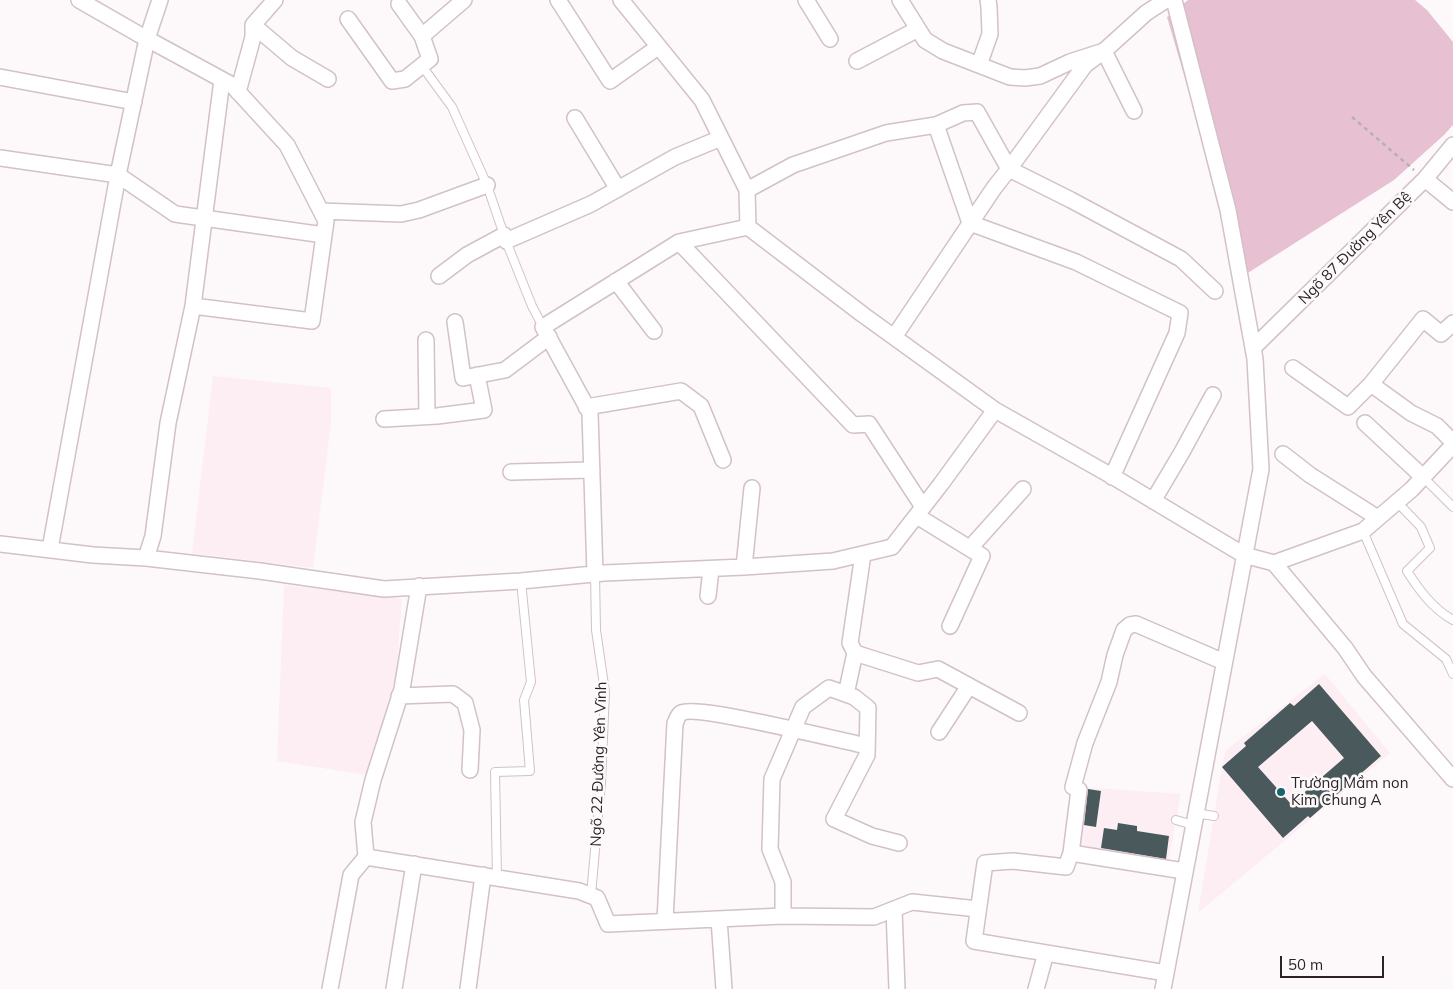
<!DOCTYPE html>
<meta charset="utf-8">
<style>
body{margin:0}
#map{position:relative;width:1453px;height:989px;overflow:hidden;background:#fdf9fb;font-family:Mulish,sans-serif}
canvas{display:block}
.scale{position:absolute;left:1280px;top:956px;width:104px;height:22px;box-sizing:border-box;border:2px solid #2a2427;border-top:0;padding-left:6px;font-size:15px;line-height:18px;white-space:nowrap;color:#2a2427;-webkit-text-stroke:4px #fdf9fb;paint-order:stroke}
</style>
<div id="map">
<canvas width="1453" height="989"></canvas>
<div class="scale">50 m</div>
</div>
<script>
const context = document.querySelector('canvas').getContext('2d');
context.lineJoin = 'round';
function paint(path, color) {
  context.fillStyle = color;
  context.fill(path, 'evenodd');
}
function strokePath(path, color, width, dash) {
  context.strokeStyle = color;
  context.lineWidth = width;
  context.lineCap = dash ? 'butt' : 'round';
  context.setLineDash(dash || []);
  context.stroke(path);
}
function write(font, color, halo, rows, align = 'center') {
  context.font = font + ' Mulish,sans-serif';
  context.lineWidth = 5;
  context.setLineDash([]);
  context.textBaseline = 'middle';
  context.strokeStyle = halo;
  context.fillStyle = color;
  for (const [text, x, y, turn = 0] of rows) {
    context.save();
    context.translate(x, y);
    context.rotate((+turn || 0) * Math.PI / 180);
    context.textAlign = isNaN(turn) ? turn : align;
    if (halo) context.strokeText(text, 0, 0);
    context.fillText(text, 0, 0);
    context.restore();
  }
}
paint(new Path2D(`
 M213,376L331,388V422L313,568L192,553Z
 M284,585L402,599L396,676L367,775L277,761Z
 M1325,674L1390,753L1198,913L1222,767L1226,750Z
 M1082,787L1181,794L1168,863L1073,851Z`), '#fdeef4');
paint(new Path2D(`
 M1188,0H1415L1427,10L1453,42V125L1444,135L1394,180L1243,276L1167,17Z`), '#e7c0d1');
paint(new Path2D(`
 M1319,684L1381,756L1310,818L1308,816L1283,838L1222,767L1246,746L1244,743L1290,703L1294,706ZM1312,721L1344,758L1291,804L1258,767Z
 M1088,789L1101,791L1096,827L1084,825Z
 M1118,823L1137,826V831L1169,836L1166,859L1101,848L1104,828L1117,830Z`), '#49595c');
const service = new Path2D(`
 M422,66L452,107L487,185L506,241L532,306L543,327
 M1423,477L1453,507
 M1397,502L1421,527L1430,548L1407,571C1419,590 1433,609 1453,620
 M1363,531L1403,624L1446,659L1453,674
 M1195,813L1214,816
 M1176,820L1193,825
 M497,878L495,772L530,771L524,700L531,682L521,581
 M591,895L601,783L605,692L596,630L595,574`);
const minor = new Path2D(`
 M79,0L140,35L232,85L287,145L326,221L312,321L193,306
 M160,0L147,39L118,175L175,214L324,235
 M558,0L610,81L658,47
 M806,0L830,39
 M900,0L925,40L943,51L1010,77L1025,78L1040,76L1070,62L1104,51L1134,111
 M399,4L422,36
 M348,19L392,81L405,79L430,59L422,36L464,0
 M253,25L292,58L328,79
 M857,61L918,29
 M979,65L990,34L989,7L988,0
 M0,77L134,102
 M238,92L253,37V25L275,0
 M575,118L618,189
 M0,158L118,175L50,549
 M1425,179L1453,202
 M747,190L793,165L886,133L936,125
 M321,211L401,214L419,210L487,185
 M748,227L862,314L995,410L1117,479L1244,555L1274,563L1345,648L1364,676L1453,779
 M506,241L591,204L675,157L721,138
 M679,242L853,425L869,424L923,507
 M439,276L467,255L504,235
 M616,281L654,331
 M455,322L463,378L505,370L549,337
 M894,337L994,188L1009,169L1085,65L1104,51L1146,13L1166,0
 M426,340L427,416
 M1253,348L1425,179L1453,145
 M1293,368L1348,407L1371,384L1423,319L1441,334L1453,323
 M1371,384L1411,413L1437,426L1453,442
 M586,407L681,391L701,406L723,460
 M384,419L437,416L484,410L477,375
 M1365,423L1423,477
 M1283,454L1310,475L1378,518
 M511,472L592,470
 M1112,477L1177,333L1180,313L1076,262L970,223L936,125L963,113L977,112L1009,169L1071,200L1181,259L1215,291
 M1153,501L1182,452L1213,395
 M917,516L982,556L950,626
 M0,544L93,555L146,558L260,571L384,589L521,581L604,573L744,567L833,561L892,547L941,484L995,410
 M970,548L1023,489
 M146,558L153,536L168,423L193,306L222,80
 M1274,563L1363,531L1412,489L1453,445
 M744,567L752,488
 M595,574L590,413L543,327L679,242L748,227L747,190L702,100L621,0
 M708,596L711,569
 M855,653L918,673L938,669L1019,713
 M846,694L855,653L850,643L863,554
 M399,696L453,694L465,703L472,730L470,770
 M939,732L969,686
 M1071,853L1184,871
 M366,857L579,891L597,898L608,924L783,916L874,917L912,902L978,909
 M894,909L897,989
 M783,916V882L770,849L772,779L803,707L829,688L854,697L868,708L867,755L834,819L872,836L899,843
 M719,919L724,989
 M665,921L675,723C677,720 678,714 681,713C695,704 842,741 867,746
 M1166,973L974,941L985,863L1013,861L1066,867L1071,853L1079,790L1073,787L1085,743L1109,682L1115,655L1124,630L1130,625L1136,624L1224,662
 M330,989L351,875L366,857L363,822L373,780L402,689L419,586
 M394,989L414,864
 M468,989L483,875
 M1036,989L1046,953
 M1163,989L1261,469L1255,359L1228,210L1174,0`);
strokePath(service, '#d2c1c8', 10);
strokePath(minor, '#d2c1c8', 18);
strokePath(new Path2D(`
 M1352,117L1414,170`), '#b5b0b2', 2.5, [4, 4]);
strokePath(service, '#fff', 8);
strokePath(minor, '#fff', 15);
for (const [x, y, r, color] of [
 [1281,792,5,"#17646d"]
]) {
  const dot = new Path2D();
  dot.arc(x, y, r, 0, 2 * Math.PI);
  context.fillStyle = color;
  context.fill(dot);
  strokePath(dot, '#fdf9fb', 2);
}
write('15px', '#2a2427', '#fdf9fb', [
 ["Ngõ 87 Đường Yên Bệ",1355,248,-45],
 ["Ngõ 22 Đường Yên Vĩnh",599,764,-88]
]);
write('15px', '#2a2427', '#fdf9fb', [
 ["Trường Mầm non",1291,783],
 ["Kim Chung A",1291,800]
], 'left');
</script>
